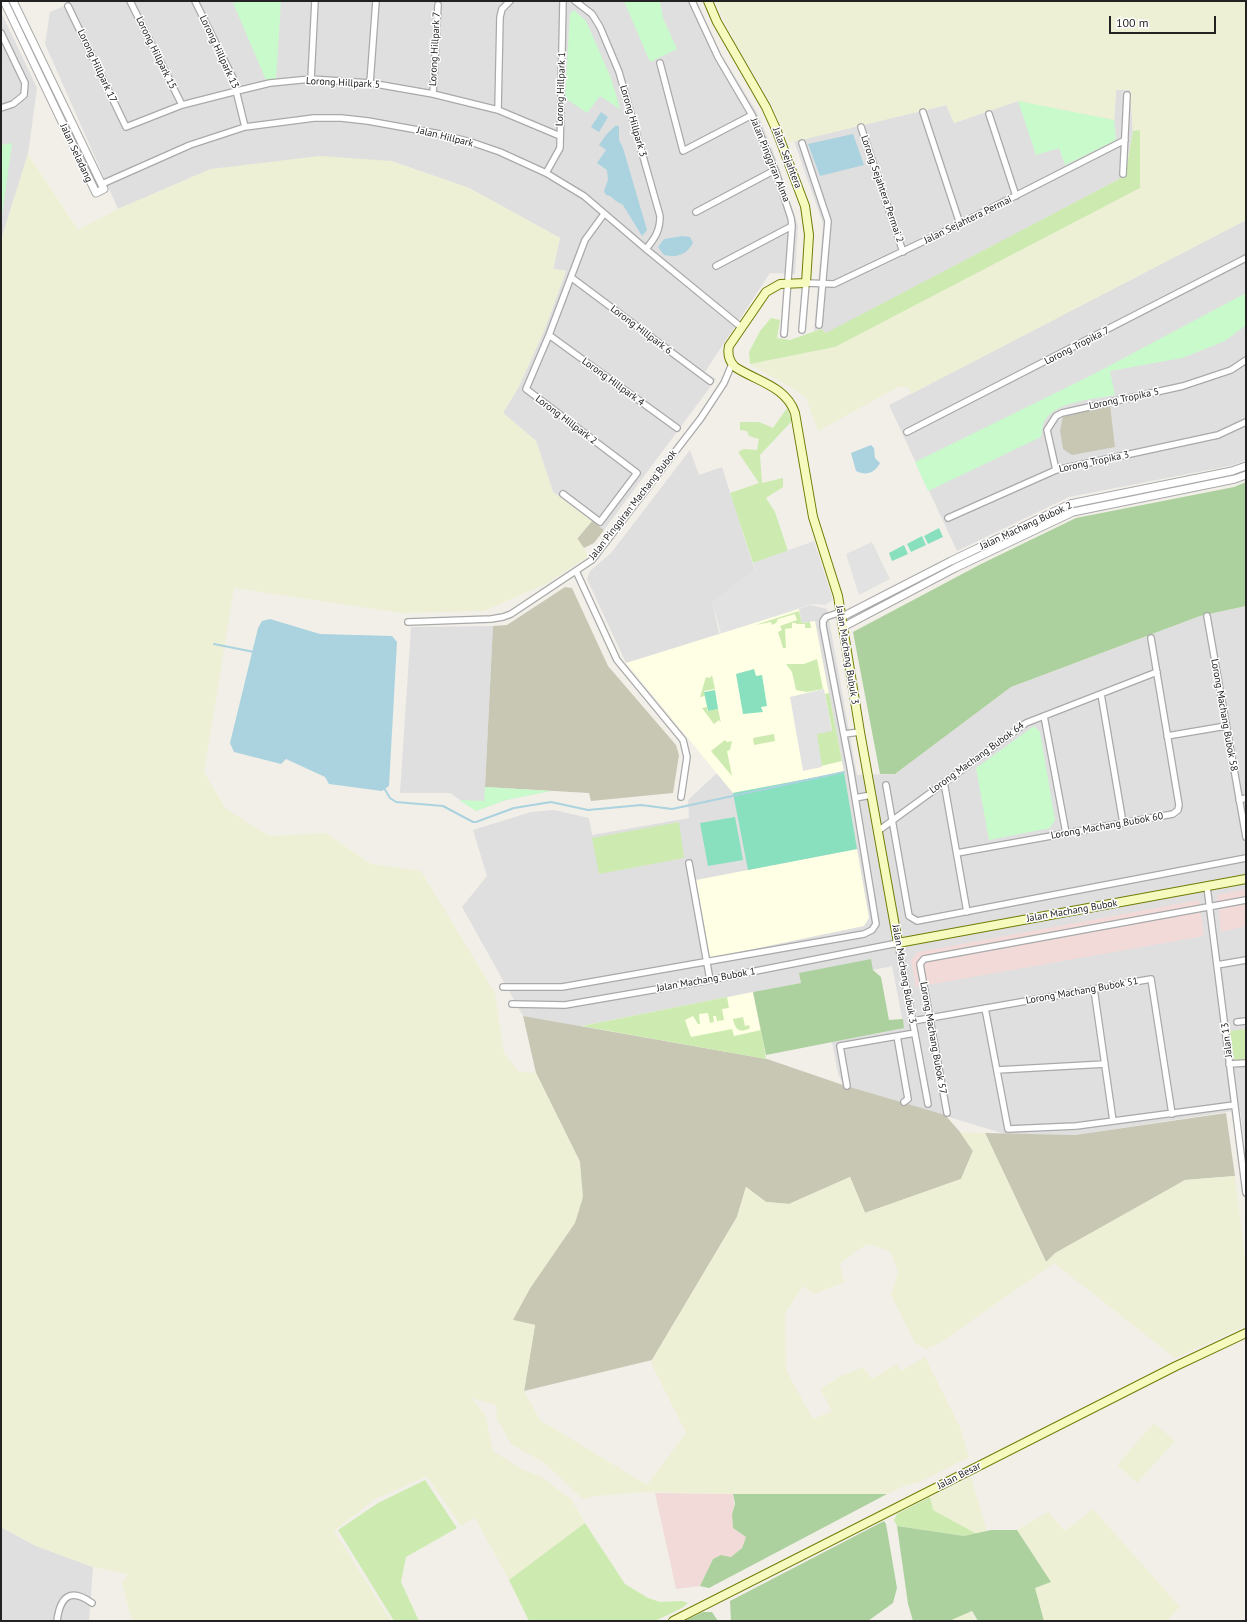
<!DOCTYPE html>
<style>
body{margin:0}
#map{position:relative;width:1247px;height:1622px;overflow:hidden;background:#f2efe9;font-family:"PT Sans",sans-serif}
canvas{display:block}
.frame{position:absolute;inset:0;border:2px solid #222;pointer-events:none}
.scale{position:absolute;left:1109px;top:16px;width:107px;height:18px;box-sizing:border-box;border:2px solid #222;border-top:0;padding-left:5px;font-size:12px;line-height:14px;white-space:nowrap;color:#222;-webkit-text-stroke:3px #fff;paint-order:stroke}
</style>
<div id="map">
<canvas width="1247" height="1622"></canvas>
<div class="frame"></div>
<div class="scale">100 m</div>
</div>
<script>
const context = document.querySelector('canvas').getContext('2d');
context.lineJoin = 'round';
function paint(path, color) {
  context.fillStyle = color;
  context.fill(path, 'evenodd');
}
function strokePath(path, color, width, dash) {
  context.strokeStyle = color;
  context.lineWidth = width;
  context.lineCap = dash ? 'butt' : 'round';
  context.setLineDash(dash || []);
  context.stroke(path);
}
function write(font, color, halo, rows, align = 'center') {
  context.font = font + ' "PT Sans",sans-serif';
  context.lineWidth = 3;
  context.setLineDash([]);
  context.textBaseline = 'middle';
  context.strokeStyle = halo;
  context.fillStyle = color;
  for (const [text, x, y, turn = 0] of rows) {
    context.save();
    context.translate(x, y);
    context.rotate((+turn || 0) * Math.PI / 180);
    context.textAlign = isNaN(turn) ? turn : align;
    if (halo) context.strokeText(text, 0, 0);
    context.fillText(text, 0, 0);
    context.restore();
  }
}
paint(new Path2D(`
 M76,1H696L718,49L758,114L778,164L798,226L795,274L770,273L705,372L716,379L714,382L604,530L553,492L536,441L503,413L518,388L544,331L566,271L553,269L560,238L469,188L391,161L211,169L118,209L45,44L50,12Z
 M1,12L37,88L28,154L1,240Z
 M1116,90H1130L1133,131L1125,176L826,334L821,329L814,331L823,224L794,141L947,105L954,123L1018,101L1114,120Z
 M1246,220V460L1234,465L1069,497L957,551L889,405Z
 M690,450L699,475L722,467L755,571L712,602L719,633L811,605L827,609L857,775L895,774L1011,687L1200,616L1246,606V1152L1240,1110L1075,1135L1005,1134L843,1085L838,1073L832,1042L904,1028L892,966L873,970L800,973L801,983L753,992L766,1059L523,1016L462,907L487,876L473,830L531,812L554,810L589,818L592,835L689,818L688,800L717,773L626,663L587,579L590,571L611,553Z
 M493,626L485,787L551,791L506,800L476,811L450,793H400L411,627Z
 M1,1527L36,1546L93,1567L89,1621H1Z`), '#e0dfdf');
paint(new Path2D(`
 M1246,889V926L1221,932L1217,895Z
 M1199,900L1204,936L916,987L911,960L918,952Z
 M655,1493L733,1494L734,1506L732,1514L733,1528L746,1537L742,1548L731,1557L721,1555L713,1559L700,1586L676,1589Z`), '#f2dad9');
paint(new Path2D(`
 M799,609L802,623L815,621L844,772L733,793L626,663Z
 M857,849L869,918L864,926L710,958L696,880Z
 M753,992L766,1059L582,1026Z`), '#ffffe5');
paint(new Path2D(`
 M1110,405L1115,447L1072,455L1063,449L1060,430L1063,417Z
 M592,521L604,530L594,543L584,548L577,539Z
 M565,587L572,588L608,666L676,745L679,755L673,793L591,801L589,793L485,787L493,626L507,625Z
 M523,1016L767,1059L843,1085L945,1115L960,1132L973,1151L961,1179L865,1213L850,1177L789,1204L766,1202L746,1187L737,1217L652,1360L524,1391L535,1325L512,1320L529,1290L580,1162L536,1073Z
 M1226,1113L1235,1176L1185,1180L1046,1262L985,1133L1075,1135Z`), '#c7c7b4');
paint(new Path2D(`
 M715,1H1246V220L911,394L908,387H898L818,431L806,398L792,388L750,364L835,347L1140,188V130L1133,131L1130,90H1116L1114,120L1018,101L954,123L946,105L789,143L769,99L737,46Z
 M28,154L78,230L118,209L211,169L320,156L391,161L469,188L560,238L553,269L566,271L544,331L518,388L503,413L536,441L553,492L592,521L577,538L589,556L546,584L484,611L401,613L234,588L204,772L226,809L269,836L326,833L371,864L421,871L495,993L504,1053L519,1072L536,1073L580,1162L583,1197L575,1223L529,1290L513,1320L535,1325L524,1391L540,1420L647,1485L686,1433L652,1365V1360L737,1217L746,1187L766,1202L789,1204L850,1177L865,1213L961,1179L973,1151L960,1132L985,1133L1046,1262L1055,1253L1185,1180L1235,1176L1246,1266V1326L1175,1358L1054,1263L937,1345L926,1349L915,1343L891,1295L898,1272L890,1251L868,1244L856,1251L840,1264L844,1282L814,1294L803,1286L785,1314L786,1370L813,1419L832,1411L820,1389L841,1376L863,1367L872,1379L897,1364L901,1371L925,1357L960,1427L969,1457L920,1482L904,1486L887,1494H733L644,1492L596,1496L583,1499L543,1462L511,1444L497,1419L496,1405L471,1398L485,1414L493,1451L522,1469L541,1477L571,1499L585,1523L509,1580L475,1518L461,1526L427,1476L375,1499L334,1531L391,1621H132L122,1583L128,1574L93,1567L36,1546L1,1527V240Z
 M1154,1423L1175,1441L1137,1483L1117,1465Z
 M971,1477L987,1531L977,1534L933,1510L930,1497Z
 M1093,1509L1180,1607L1167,1621H1044L1035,1588L1051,1582L1017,1530L1048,1512L1065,1531Z
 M970,1611L976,1621H949Z`), '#eef0d5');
paint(new Path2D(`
 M1140,130V188L835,347L750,364L749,352L760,331L771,318L780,320L777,338L790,340L821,329L826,333L1125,176L1133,131Z
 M787,408L792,421L760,455L762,483L783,478V487L766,498L775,512L788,551L753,563L730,493L759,483L738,452L744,449L757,450L759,439L749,436L747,431L740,430V422H759L773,428Z
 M799,611L802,623L810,622L811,628H805V624H796V623H792V628L785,629L786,648H783L778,632L782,630L780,626L797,620L795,614L778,619L776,623L772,625L771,622L755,625Z
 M817,659L823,689L807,692L796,690L792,672L786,664H804Z
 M712,675L715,689L704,691L705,696L700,697L706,677L710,678Z
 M829,693L842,761L821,766L816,733L832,730L825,694Z
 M707,707V711L718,709L721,723L719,720L714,724L702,708Z
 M774,734L775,741L754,745L753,738Z
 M725,740L727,742L732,741L730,750L727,751L732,776L711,751Z
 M679,822L684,858L599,874L592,838Z
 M727,997L729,1008L722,1009L724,1020L717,1021L716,1016H713L714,1022L710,1023L708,1013L699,1014L700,1024H698L693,1016L685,1020L691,1037L732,1029L734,1036L761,1030L766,1059L582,1026Z
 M743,1017L745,1026L749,1025L750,1028C739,1034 735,1029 733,1019Z
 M1246,1029V1062H1238L1234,1059L1230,1031Z
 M425,1480L457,1528L406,1557L401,1582L419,1621H394L338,1530L378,1503Z
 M930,1497L933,1510L977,1534L964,1536L897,1526L894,1520L897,1514Z
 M585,1523L625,1584L648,1598L660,1602L682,1601L688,1603L682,1608L655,1621H529L509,1580Z`), '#cdebb0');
paint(new Path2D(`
 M1246,482V606L1200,616L1011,687L895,774H880L853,632L981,564L1076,518L1234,487Z
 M871,959L873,970L881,977L889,1020L903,1019L904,1028L766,1055L753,992L801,983L799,973Z
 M733,1494H887L709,1588L700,1586L713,1559L721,1555L731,1557L742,1548L746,1537L733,1528L732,1514L735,1504Z
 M884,1521L886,1524L897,1588L893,1603L868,1621H731L730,1601Z
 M897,1526L964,1536L991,1530H1017L1051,1582L1035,1588L1044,1621H978L972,1611L949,1621H913L908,1604Z
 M703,1612H712L718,1621H684Z`), '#add19e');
paint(new Path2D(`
 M243,1H281L276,80H266L233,3Z
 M624,1H660L663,18L677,49L650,62Z
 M574,10L586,21L611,78L620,109L600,96L587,113L565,98L570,14Z
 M1018,101L1114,120L1116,140L1065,165L1059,148L1036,155Z
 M12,143L1,223V145Z
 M1246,293V325L1225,341L1182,358L1110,371L1115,395C1095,399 1054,401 1044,422C1042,426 1042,433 1041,437L928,491L915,462L1092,375Z
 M1034,726L1040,732L1055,820L1050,828L989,840L976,768Z
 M485,787L551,791L506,800L476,811L459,800L484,801Z`), '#c8facc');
paint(new Path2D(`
 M939,528L943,537L928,544L924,536Z
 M922,536L926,545L911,552L907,544Z
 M904,545L908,554L892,561L889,553Z
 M754,669L756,676L762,675L767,706L761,707L763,712L743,714L736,674Z
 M715,690L718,709L708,711L704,692Z
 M844,772L857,849L748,870L733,793Z
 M735,817L743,860L708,866L700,823Z`), '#88e0be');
paint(new Path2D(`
 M814,541L833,600L825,605L812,604L721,633L712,602L755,571L753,563Z
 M872,542L890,579L859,595L846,554Z
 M824,689L832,731L817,734L822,767L803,771L790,697Z`), '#e2e2e2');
paint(new Path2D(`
 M601,112L608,117L599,132L591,127Z
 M615,126H619V140L623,148L647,230L642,236L623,205L616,201L610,196L606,195L604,191L608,180L607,170L597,163L606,150L599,145L606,135Z
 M853,134L864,165L820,176L808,144Z
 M682,236L690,237L693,243C686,255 677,258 664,255L658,247L664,239Z
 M871,445L874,448L875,458L880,463C875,473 866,476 856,471L851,453Z
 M270,619L320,634L392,636L397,642L389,786L382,791L329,784L325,777L286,759L281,764L234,752L230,743L258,628L262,621Z`), '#aad3df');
strokePath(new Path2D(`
 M214,644L254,652
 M384,788L390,798L396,802L443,806L473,822H476L514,808L551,802L588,810L641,805L672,809L844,772`), '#aad3df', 2);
const minor = new Path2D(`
 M130,1L182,105
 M195,1L233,78L245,127
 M575,1L592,14L600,27L619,72L660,216C660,231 655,238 646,249
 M692,1L718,57L752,115L775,170L791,218L792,226L784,334
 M68,6L126,127L182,105L237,91L270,83L311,79L370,83L433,94L498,110L560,136
 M1,33L25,83L24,95L13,104L1,108
 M660,63L683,151L752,115
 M311,79L315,1
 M370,83L376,1
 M433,94L438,5
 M498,110L500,17L502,9L510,1
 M923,112L960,224
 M989,114L1016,196
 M861,127L903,252
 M802,143L828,221L819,325
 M546,173L560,148L563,1
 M1123,174L1127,95
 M102,184L190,145L245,127L314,118H341L368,121L440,134L471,142L500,152L546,173L584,196L646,249L741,327
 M696,212L775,170
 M716,266L792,226
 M572,278L710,381
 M802,330L806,283L834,284L960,224L1125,140
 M549,335L677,428
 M907,432L1246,258
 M1056,470L1047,430L1056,416L1062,413L1183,386L1231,370L1246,360
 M563,494L600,522L637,473L526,389L549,335L585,240L604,214
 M948,518L1056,470L1218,435L1246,422
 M576,571L617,660L683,740L687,757L681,797
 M1207,616L1246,837
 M408,622L491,619L503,617L511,614L592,560L701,418L724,383L732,364
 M1101,694L1123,823
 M1044,716L1066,833
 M844,734L860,732
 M1167,736L1226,726
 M944,782L967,912
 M886,785L909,916L917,921L1246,858
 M855,798L871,795
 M1239,800L1246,798
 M878,831L1026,723L1157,672
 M957,853L1173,814L1178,810L1179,805L1151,638
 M689,863L710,980
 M1207,887L1246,1193
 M1217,965L1246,960
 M503,987H562L864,934L872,930L876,924L850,767L823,626V621L826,617L841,612
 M1094,989L1113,1121
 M512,1004L565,1005L710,980L898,943L928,1104
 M985,1008L1008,1129L1076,1126L1234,1105
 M913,1021L1151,979L1172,1114
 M1237,1022L1246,1021
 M897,1036L908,1099L904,1102
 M1229,1064L1246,1063
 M997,1070L1105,1064
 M847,1086L840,1046L915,1033
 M947,1113L920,964L924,959L1246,900
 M57,1621C60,1597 70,1587 92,1603`);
const tertiary = new Path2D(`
 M4,1L96,193L104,189L13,1
 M842,617L951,561L1070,504L1232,471L1246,466
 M843,627L955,568L1073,512L1235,479L1246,475`);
const secondary = new Path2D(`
 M708,1L717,22L766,107L776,129L805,206L809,235L806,283L780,284L766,292L729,346C727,355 729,361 735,367C756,381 786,386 795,413L813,517L838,596L860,732L898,943L1246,879
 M673,1621L1176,1366L1246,1333`);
strokePath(minor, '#a9a9a9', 8);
strokePath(tertiary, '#a9a9a9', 9);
strokePath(secondary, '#707d05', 10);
strokePath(minor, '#fff', 5.5);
strokePath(tertiary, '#fff', 7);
strokePath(secondary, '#f7fabf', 8);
write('10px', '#222', '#fff', [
 ["Lorong Hillpark 7",435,49,-87],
 ["Lorong Hillpark 13",219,52,65],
 ["Lorong Hillpark 15",156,53,64],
 ["Lorong Hillpark 17",97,66,65],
 ["Lorong Hillpark 5",343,83,3],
 ["Lorong Hillpark 1",561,89,-88],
 ["Lorong Hillpark 3",633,121,74],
 ["Jalan Hillpark",445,137,14],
 ["Jalan Seladang",76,153,65],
 ["Jalan Sejahtera",787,158,69],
 ["Jalan Pinggiran Alma",770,160,68],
 ["Lorong Sejahtera Permai 2",882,189,71],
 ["Jalan Sejahtera Permai",968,220,-26],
 ["Lorong Hillpark 6",641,330,37],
 ["Lorong Tropika 7",1077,346,-27],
 ["Lorong Hillpark 4",613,382,36],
 ["Lorong Tropika 5",1124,399,-12],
 ["Lorong Hillpark 2",566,420,37],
 ["Lorong Tropika 3",1094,462,-12],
 ["Jalan Pinggiran Machang Bubok",633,505,-52],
 ["Jalan Machang Bubok 2",1026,526,-25],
 ["Jalan Machang Bubuk 3",847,655,81],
 ["Lorong Machang Bubok 58",1224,715,80],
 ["Lorong Machang Bubok 64",977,758,-36],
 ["Lorong Machang Bubok 60",1107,826,-10],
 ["Jalan Machang Bubok",1072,911,-10],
 ["Jalan Machang Bubuk 3",904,974,80],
 ["Jalan Machang Bubok 1",706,980,-10],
 ["Lorong Machang Bubok 51",1082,991,-10],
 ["Lorong Machang Bubok 57",933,1038,80],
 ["Jalan 13",1227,1040,-97],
 ["Jalan Besar",959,1476,-27]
]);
</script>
